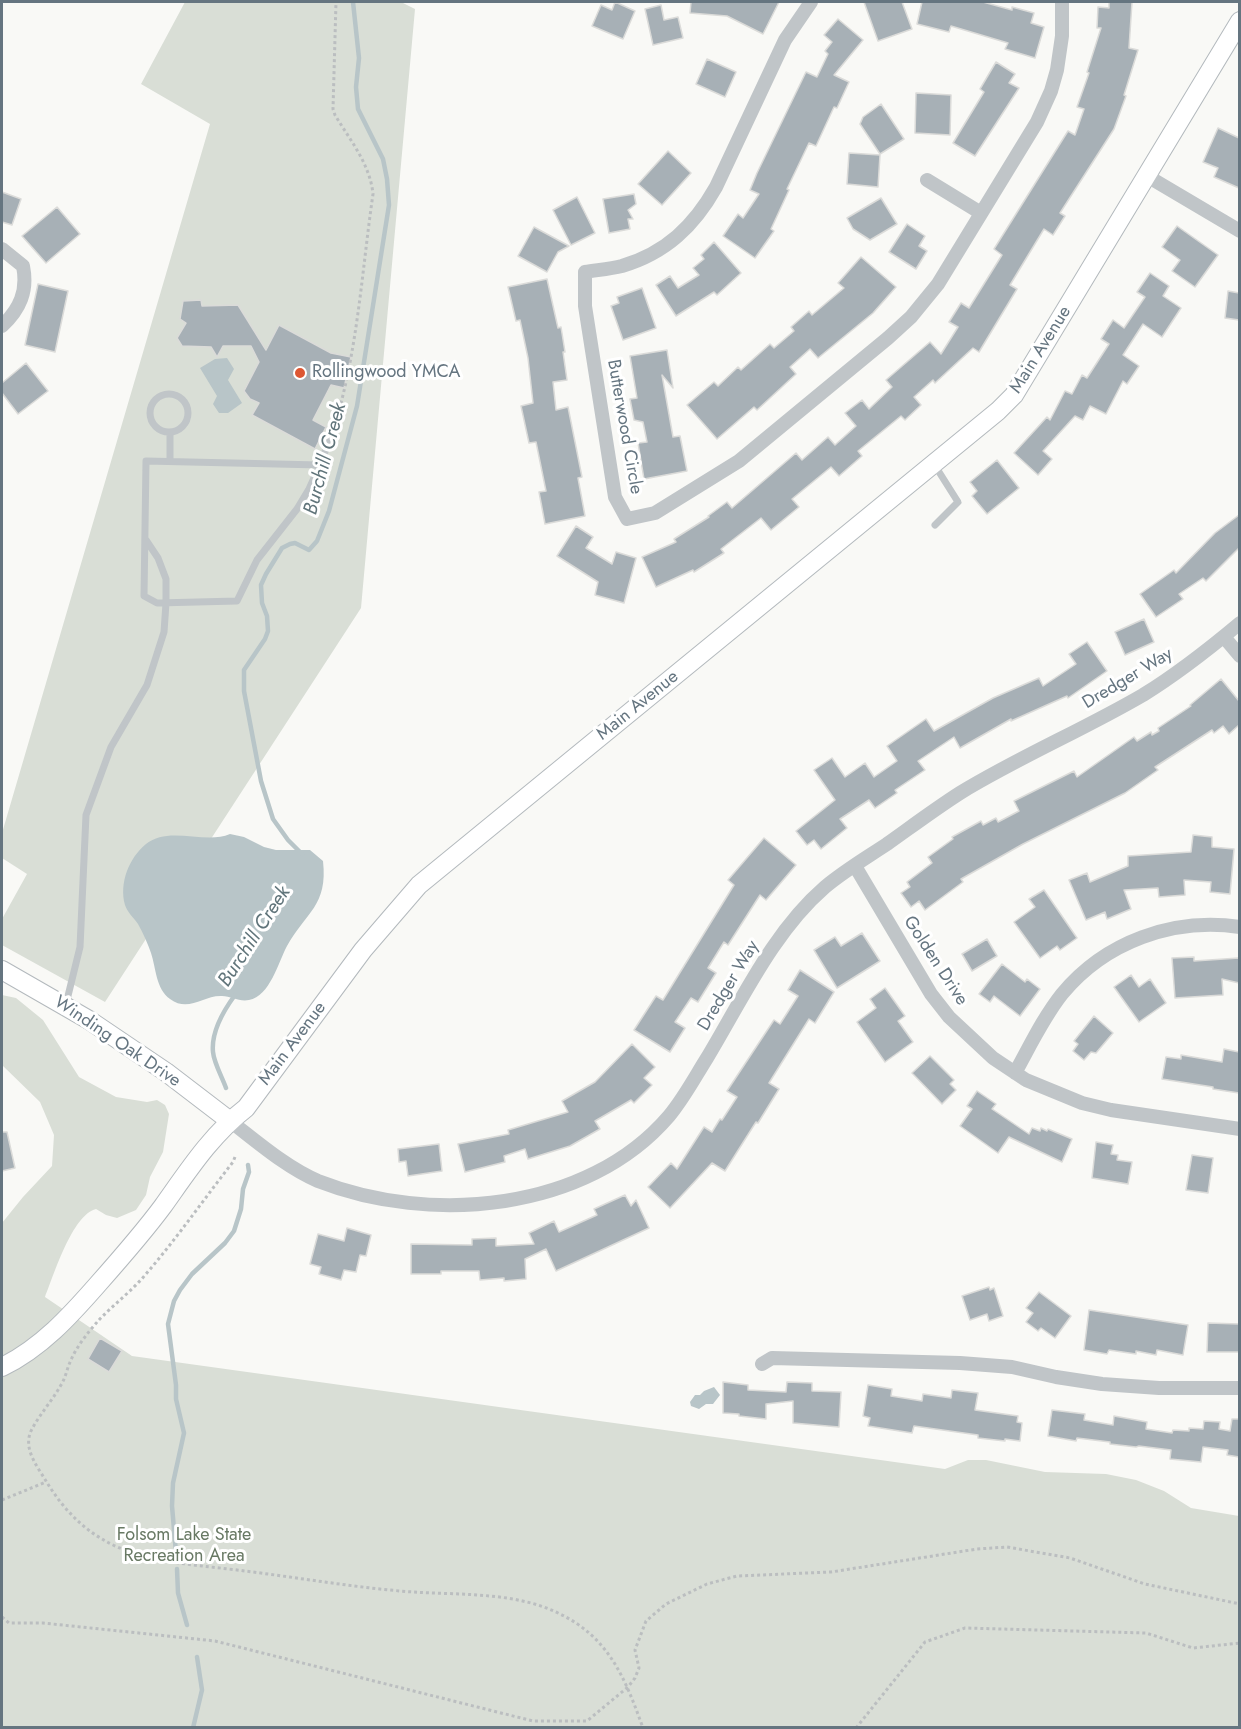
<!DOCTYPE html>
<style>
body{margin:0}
#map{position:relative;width:1241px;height:1729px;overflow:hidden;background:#f9f9f6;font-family:Jost,sans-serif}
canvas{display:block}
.frame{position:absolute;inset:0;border:3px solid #657580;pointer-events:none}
</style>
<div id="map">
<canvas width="1241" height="1729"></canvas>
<div class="frame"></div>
</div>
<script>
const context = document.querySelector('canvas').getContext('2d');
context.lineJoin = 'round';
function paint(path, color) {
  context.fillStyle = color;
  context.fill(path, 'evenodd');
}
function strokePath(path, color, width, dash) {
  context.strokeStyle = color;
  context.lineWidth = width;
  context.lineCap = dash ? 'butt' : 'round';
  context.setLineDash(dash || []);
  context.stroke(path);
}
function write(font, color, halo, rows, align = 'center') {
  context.font = font + ' Jost,sans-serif';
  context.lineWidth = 6;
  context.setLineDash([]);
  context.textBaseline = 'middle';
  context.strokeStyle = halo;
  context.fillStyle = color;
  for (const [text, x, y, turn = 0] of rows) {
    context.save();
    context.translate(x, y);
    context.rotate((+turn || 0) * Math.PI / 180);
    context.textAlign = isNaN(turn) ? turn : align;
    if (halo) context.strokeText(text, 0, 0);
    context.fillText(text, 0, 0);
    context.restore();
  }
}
paint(new Path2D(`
 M185,2H401L415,9L361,608L105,1002L2,945V919L27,874L2,858V833L210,124L141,84Z
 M2,995L16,998L43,1020L79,1077L116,1097L147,1102L157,1100L165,1105L169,1114L163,1152L150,1177L146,1195L136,1210L117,1218L106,1215L96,1209C72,1215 54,1275 45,1297L132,1356L945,1469L968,1460H986L1045,1472L1106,1474L1136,1480L1164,1491L1191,1508L1239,1516V1727H2V1223L23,1197L52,1166L54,1135L40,1102L2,1065Z`), '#d9ded6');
paint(new Path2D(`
 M227,358L234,369L228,380L242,403L228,413H219L213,404L217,396L200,368L215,359Z
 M230,834L244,837L264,847L276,850H310L323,861C328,906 306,912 287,946C278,963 270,996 249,1000C239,1002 231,996 222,996C203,995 189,1013 170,999C156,989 156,968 151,953C148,944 143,933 138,924C134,918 127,912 125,905C119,883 129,858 146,844C169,825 205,845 230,834Z
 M714,1387L720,1395L713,1404H706L699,1409L691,1406L690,1402L695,1395H700L704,1391Z`), '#b8c5c8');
strokePath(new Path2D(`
 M302,854L288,840L273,819L261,781L244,691V670L265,639L268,631L267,616L262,603L261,585L266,574L282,548L290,544L295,543L309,550L317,541L329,511L357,406L389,205L387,179L383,159L358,109L356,87L359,58L353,2
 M226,1088C222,1077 214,1063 213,1052C211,1032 224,1010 235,995
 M176,1553L172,1506L173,1483L184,1433L176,1399V1385L168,1324L174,1301L180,1290L192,1274L225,1243L234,1231L241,1209L243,1189L249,1172L248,1165
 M177,1569L178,1593L187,1625
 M193,1728L202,1690L197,1657`), '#b8c5c8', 4.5);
const building = new Path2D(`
 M615,2L635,11L623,39L592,26L601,5L612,10Z
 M691,2H779L763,34L727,16L690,13Z
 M864,2H902L912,29L878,41Z
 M922,2H983L1012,10V7L1034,13L1031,23L1044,27L1035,58L1005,49L1008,43L951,26L949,32L917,24Z
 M1109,2H1132L1129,48L1138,50L1124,95L1126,96L1114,129L1060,213L1065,216L1053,235L1044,229L1010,285L1017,289L979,352L973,348L935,383L933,380L914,397L921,405L905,420L901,416L858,451L862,456L839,476L831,467L792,499L799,507L771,530L761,518L721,549L724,553L694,572L693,570L656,587L642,557L676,542L674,539L709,517L708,516L727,502L732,508L796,453L802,460L828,437L835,445L856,426L845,413L862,400L869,409L892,387L886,380L930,342L941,354L958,327L949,322L961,303L969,308L1002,255L994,249L1068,131L1075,135L1084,109L1077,107L1089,73L1087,72L1101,28H1097L1098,7L1109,8Z
 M661,5L664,20L678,17L683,38L653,45L645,9Z
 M838,19L863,40L834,75L849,82L837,108L834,107L816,146L809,143L787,189L789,190L771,229L774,231L755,258L723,236L738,214L743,218L759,194L750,190L757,173L806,72L817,77L828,54L825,51L832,42L824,35Z
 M707,59L736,72L725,97L696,84Z
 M996,62L1015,74L1009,83L1019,88L975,156L953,143L984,92L980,89Z
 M916,93L951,95L950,135L915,133Z
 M881,104L904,139L880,154L860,124L863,117Z
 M1218,128L1239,138V188L1214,177L1218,168L1203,162Z
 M668,151L691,173L662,205L638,184Z
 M849,153L880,155L878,187L847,184Z
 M2,192L21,199L12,225L2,222Z
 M634,194L636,204L628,210L633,219H628L630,229L609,233L603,199Z
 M577,197L595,233L571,245L553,210Z
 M881,198L897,224L870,240L853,229L847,218Z
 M57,207L80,234L46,263L22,236Z
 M907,224L925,236L919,246L927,251L916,269L889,252Z
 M1177,226L1218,255L1195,287L1172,271L1180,260L1162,247Z
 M534,227L569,246L558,252L547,272L518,256Z
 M714,242L741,273L717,295L714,292L676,316L656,285L670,276L678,288L699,275L693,268L704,259L701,255Z
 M861,257L896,287L873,313L818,358L810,349L790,367L796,374L757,410L754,407L717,439L687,405L714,382L718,386L738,367L741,370L770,344L774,348L794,331L791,327L809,311L812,315L844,288L838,283Z
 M1150,273L1169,286L1163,296L1181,308L1162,337L1143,324L1123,355L1139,366L1127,384L1123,381L1106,414L1090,406L1083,420L1075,416L1043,451L1052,459L1038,475L1014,453L1047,417L1050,420L1065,391L1072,394L1082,375L1087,378L1109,344L1101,339L1113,320L1124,328L1145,297L1137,292Z
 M547,279L558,328L561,327L565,352H563L567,380L553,382L556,410L568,407L582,477L578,478L585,516L545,524L539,492L546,491L536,442L529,443L521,406L533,403L528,358L520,320L516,321L508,287Z
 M38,284L68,291L55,352L25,345Z
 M642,288L656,328L623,340L611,306L619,303L617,297Z
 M1228,291L1239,293V320L1225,318Z
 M201,300L202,306L238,305L266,350L279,325L331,353L351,357L344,388L331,385L313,420L326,427L315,449L252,415L259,403L250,399L244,391L259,362L251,346H223L217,357L211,347L182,346L177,338L186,323L180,319L183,301Z
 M667,350L673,388L662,375L673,437L680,436L687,471L644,479L638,443L647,442L643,422L634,420L630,399L637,398L630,356Z
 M26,363L48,391L18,414L2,393V383Z
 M997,460L1019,488L987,514L972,496L977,491L970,482Z
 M1239,515V548L1206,581L1203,578L1179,594L1183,599L1156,617L1140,594L1174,570L1176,573L1215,533Z
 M576,526L593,537L586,548L612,564L616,552L636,558L624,603L595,595L598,582L557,556Z
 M1144,619L1154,642L1125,655L1115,632Z
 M1087,642L1107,671L1068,698L1067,696L1011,721V719L960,748L954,737L918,761L925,770L895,790L897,793L875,808L869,800L840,819L847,828L821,849L814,840L807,845L796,831L835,800L814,770L832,758L845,777L865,763L874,777L897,761L887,746L926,719L934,731L993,698L1039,678L1043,686L1076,664L1069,654Z
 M1221,679L1239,701V725L1229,734L1223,726L1214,733L1212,730L1155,767L1158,770L1125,793L1023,844L961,879L963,882L925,910L919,901L911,907L901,893L910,887L907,882L932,863L928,857L953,839L952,837L981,821L983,825L996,818L998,822L1019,811L1014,801L1074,771L1077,777L1134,737L1137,741L1151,732L1152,735L1159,731L1158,728L1191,706L1190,705Z
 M1193,835L1212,837V847L1234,849L1230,894L1210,892L1211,882L1184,880L1185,895L1159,897L1158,888L1124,890L1131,909L1107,919L1105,912L1086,920L1069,880L1087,873L1090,882L1128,866V856L1191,852Z
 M764,838L796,865L766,900L760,895L728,945L724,942L708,968L716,973L698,1002L691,998L675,1022L685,1028L670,1052L634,1030L656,996L663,1000L734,885L728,880Z
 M1044,890L1077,938L1060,950L1057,946L1040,958L1014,922L1035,907L1029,899Z
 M862,933L880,961L837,988L814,950L835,937L841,946Z
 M987,939L997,956L972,971L962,954Z
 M1194,957V961L1239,958V983L1222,979L1223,995L1175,998L1172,958Z
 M1002,964L1025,982L1027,979L1040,989L1020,1016L994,996L990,1002L979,994Z
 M800,970L834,992L815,1023L809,1019L769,1083L779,1089L758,1123L756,1122L725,1171L712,1163L670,1208L648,1187L671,1163L677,1169L704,1127L712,1132L720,1119L722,1120L737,1097L727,1091L774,1020L780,1024L798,996L788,990Z
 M1131,975L1139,987L1150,979L1166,1003L1139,1022L1114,987Z
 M885,988L905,1016L898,1021L913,1042L885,1062L857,1022L876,1008L870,999Z
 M1094,1016L1113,1033L1096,1053L1091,1052L1084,1060L1073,1051L1078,1044L1074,1041Z
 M632,1044L655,1067L644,1078L652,1085L634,1103L631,1100L595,1121L600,1129L570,1146L528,1159L525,1149L504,1156L505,1162L465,1172L458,1144L509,1134L508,1130L568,1112L562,1101L595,1082Z
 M1224,1049L1239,1052V1093L1213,1089V1087L1162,1079L1166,1057L1181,1059V1055L1222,1062Z
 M930,1056L954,1080L950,1084L956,1090L942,1104L912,1073Z
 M977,1091L996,1104L992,1109L1029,1134L1032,1128L1040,1131L1041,1128L1047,1131L1048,1129L1072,1139L1062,1162L1009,1137L998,1153L960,1126L972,1109L967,1106Z
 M2,1132H7L15,1168L2,1171Z
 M1096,1142L1113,1145L1111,1154L1118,1155L1117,1160L1132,1162L1128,1184L1092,1178Z
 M439,1144L442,1171L408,1176L406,1161L399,1162L398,1149Z
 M1192,1155L1213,1158L1208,1193L1186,1190Z
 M625,1195L631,1206L636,1200L649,1228L556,1271L546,1249L525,1259L526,1279L504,1281V1278L480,1280L479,1271H441V1274H411V1244L472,1245V1239L496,1238V1246L534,1244L529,1233L554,1221L559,1232L597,1215L594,1209Z
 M347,1228L371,1235L366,1256L360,1255L356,1272L344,1270L341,1280L319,1274L321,1267L310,1264L318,1234L344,1241Z
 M989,1287L990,1290L994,1288L1003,1316L989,1321L987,1314L970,1320L962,1296Z
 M1039,1292L1071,1316L1055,1338L1041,1328L1038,1331L1026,1322L1033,1313L1026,1308Z
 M1089,1310L1188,1325L1183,1355L1157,1350L1156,1355L1136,1351V1354L1109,1350L1107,1354L1084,1350Z
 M1208,1323L1239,1324V1352H1207Z
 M100,1338L122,1351L109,1372L88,1359Z
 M723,1382L748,1385V1390L786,1392L787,1382L812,1383V1391L841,1392L839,1427L793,1423V1401L766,1404V1419L739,1416V1414L723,1413Z
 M868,1385L892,1389L891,1396L922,1401L923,1394L951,1398L952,1390L978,1393L975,1410L1018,1416L1017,1422L1022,1423L1020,1441L1005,1439V1441L978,1438V1435L914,1426L912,1433L868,1426L870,1418L863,1416Z
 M1052,1410L1085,1414L1084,1420L1113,1425L1114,1416L1147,1422L1146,1429L1172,1433L1173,1430L1189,1431V1428L1203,1429L1204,1421L1220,1422L1219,1429L1230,1431L1232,1419H1239V1457L1227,1455L1228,1450L1203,1447L1201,1462L1170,1459L1171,1450L1139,1446L1136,1447L1110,1444V1442L1077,1438L1076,1441L1048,1436Z`);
paint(building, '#a7b0b6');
strokePath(building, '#dbdbd9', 1.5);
const secondary = new Path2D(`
 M2,970L89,1020L166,1072L230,1121
 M2,1367C41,1348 70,1316 98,1284C121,1258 143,1233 163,1206C188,1171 211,1135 246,1108L363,950L419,885L998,411L1014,395L1240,21`);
strokePath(secondary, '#b3b9bd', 20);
strokePath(new Path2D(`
 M336,421C358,347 362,270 373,194C370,164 350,140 335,115L333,109L336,2
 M235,1157L233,1162C204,1199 177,1238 146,1274C132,1291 114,1304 99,1320C89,1331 77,1346 71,1360C67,1368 66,1377 61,1385C52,1401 39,1415 31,1431C23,1449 37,1466 46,1481C60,1504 78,1525 102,1539C141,1563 200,1565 245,1571C301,1578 357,1588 413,1592C461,1595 515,1592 558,1613C609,1637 625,1678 643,1728
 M2,1500L46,1482
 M2,1617L9,1623H43L215,1641L533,1721H587L628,1687L635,1678L639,1668L635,1650L646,1621L666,1604L707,1584L737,1576L831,1572L977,1549L1007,1547L1070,1558L1145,1584L1240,1604
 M856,1728L925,1642L965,1628L1146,1633L1193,1648L1240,1643`), '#bbbec0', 3, [3, 3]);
strokePath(new Path2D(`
 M150 413a19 19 0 1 1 38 0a19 19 0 1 1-38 0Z
 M170,461V432
 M934,464L958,502L935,525
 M320,465L309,489L297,509L257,560L237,601L157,603L144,596L146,461L320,465L333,430
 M66,1004L80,947L86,815L111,747L147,685L164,632L166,603V579L158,558L146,540`), '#c0c5c8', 7);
strokePath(new Path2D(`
 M811,2L785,40L716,187C694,226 666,253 622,266C610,269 597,270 585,272V306L615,497L627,519L655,513L739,461L888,338L911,317L938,284L1037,122L1051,91L1057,70L1062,36V2
 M1147,176L1240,231
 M927,180L981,213
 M2,249L23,266C28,291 20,309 2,326
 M1224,637L1240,656
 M855,866L931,994L949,1017L993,1058L1026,1080L1082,1103L1111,1110L1240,1129
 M1015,1073C1030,1046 1043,1018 1062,994C1105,942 1173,917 1240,927
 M230,1121C256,1141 287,1168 318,1181C430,1225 587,1212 669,1116C684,1098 695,1077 707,1058C742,1000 773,932 825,887C844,871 866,858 887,844C911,827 935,809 960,793C1019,757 1083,730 1143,695C1177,674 1209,649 1240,623
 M762,1364L772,1358L960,1363L1012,1367L1056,1377L1102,1384L1159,1388H1240`), '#c0c5c8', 14);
strokePath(secondary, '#fff', 18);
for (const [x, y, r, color] of [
 [300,373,6,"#dd5632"]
]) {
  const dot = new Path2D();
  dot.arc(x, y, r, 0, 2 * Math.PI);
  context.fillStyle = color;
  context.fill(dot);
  strokePath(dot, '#fff', 2);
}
write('18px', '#657580', '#fff', [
 ["Main Avenue",1041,350,-58],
 ["Butterwood Circle",624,427,80],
 ["Dredger Way",1128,679,-31],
 ["Main Avenue",638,706,-39],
 ["Golden Drive",935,961,57],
 ["Dredger Way",729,986,-59],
 ["Winding Oak Drive",117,1042,34],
 ["Main Avenue",293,1044,-53]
]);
write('18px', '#657580', '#fff', [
 ["Rollingwood YMCA",312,373]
], 'left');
write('18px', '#687964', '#fff', [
 ["Folsom Lake State",184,1536],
 ["Recreation Area",184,1557]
]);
write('italic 20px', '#60747a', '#fff', [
 ["Burchill Creek",326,459,-75],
 ["Burchill Creek",255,937,-57]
]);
</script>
